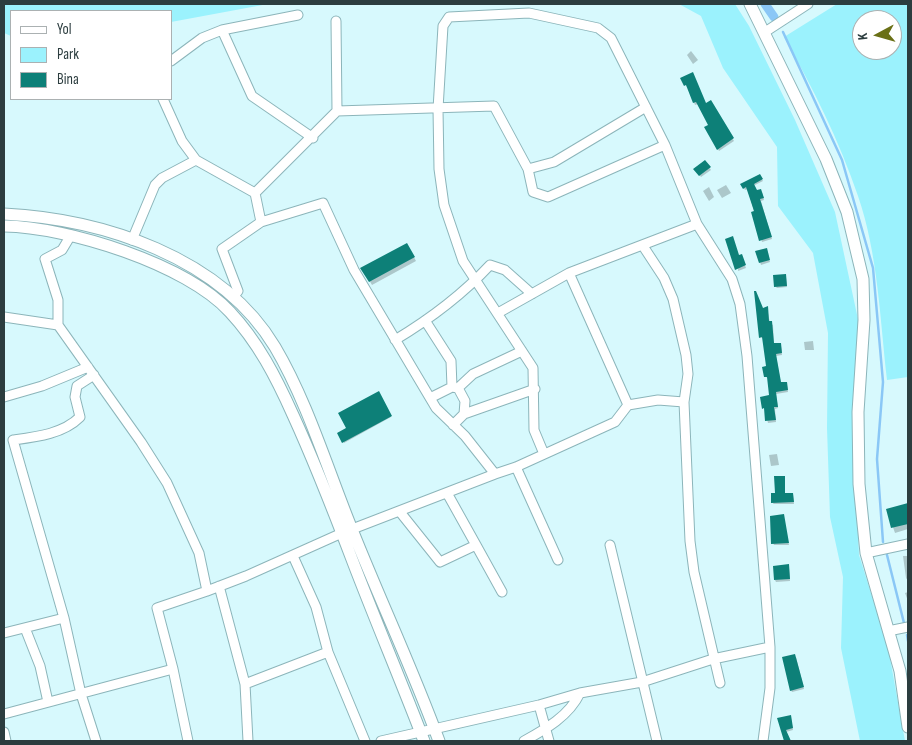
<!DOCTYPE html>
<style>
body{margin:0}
#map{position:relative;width:912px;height:745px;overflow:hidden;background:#d7f9fd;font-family:"Sofia Sans Condensed",sans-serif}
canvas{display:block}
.frame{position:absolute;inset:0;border:5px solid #2c3d3f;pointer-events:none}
.legend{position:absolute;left:10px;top:10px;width:162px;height:90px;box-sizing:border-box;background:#fff;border:1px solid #abb1b2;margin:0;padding:6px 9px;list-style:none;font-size:15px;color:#2c3d3f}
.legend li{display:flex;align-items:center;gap:10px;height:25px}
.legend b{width:25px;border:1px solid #abb1b2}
.north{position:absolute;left:852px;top:10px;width:50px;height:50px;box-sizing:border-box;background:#fff;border:1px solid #abb1b2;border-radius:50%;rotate:264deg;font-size:14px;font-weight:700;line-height:20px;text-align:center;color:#2c3d3f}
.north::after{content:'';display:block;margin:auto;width:18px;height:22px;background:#6a7016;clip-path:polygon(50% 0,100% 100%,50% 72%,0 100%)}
</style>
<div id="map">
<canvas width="912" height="745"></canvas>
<div class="frame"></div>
<ul class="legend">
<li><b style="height:6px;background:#fff"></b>Yol</li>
<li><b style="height:14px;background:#9bf2fd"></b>Park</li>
<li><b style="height:14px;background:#0d8078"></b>Bina</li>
</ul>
<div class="north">K</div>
</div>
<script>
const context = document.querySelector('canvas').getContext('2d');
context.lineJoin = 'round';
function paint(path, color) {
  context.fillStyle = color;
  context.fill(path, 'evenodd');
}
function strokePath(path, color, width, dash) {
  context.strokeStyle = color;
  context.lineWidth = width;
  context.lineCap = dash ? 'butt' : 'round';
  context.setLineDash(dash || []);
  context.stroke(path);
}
paint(new Path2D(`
 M4,4H268L171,22V11H11V36L4,33Z
 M679,4H735L749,26L795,120L835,212L859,324L852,413L859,555L888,647L905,741H860L841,648L843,577L830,517L827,428L828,333L813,253L778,206L777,147L723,68L701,16Z
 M837,4H908V377L887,380C880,319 878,254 858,196C839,140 813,88 784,37ZM862,20H892V50H862Z`), '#9bf2fd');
paint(new Path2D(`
 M691,51L698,60L693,64L687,55Z
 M682,78L706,105L710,102L734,141L719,151L706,128L710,125L698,104L695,105L688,87H687Z
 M705,162L711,170L701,177L695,169Z
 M759,175L763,181L753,186L757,192H762L764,200L761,201L772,239L762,242L748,189L745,190L742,184Z
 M726,185L731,193L722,198L717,190Z
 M709,187L714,197L709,201L703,191Z
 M407,244L416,261L372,285L362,268Z
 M757,252H767L770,262L761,265Z
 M739,257L742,258L746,268L738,271Z
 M786,277L787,287L777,288L775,286Z
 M767,308L770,323L773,325L774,345L781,346L782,355L776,356L781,384L787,385L788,392L776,394L778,408L775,409L776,422L768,423L762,398L770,397L768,378L766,377L767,367L764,339L760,337L762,310Z
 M813,341L814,350H805L804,342Z
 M378,393L391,417L344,443L338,433L347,428Z
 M777,454L779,465L771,466L769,455Z
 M785,479V494H793L794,504H773Z
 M908,504V529L895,533L887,510Z
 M783,515L789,545H774L773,543Z
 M903,556H908V581L906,578Z
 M789,568L790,581L776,582L775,580Z
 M908,592V601L905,593Z
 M796,657L804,689L792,692L791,690Z
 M791,718L793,730L786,732L790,741H785L778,719Z`), '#0003');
strokePath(new Path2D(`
 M783,32L842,160L873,268L883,382L877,459L883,542
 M887,555L904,623
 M907,635L908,641`), '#8ac7f6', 2.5);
strokePath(new Path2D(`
 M765,4L774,17`), '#8ac7f6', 9);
paint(new Path2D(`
 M693,72L706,103L711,100L734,138L717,150L704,127L708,125L696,102L693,103L686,85L684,86L680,78Z
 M705,160L711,167L699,176L693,169Z
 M760,174L763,179L754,184L757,190L761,189L764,198L760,199L772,237L759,241L751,212L754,211L746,187L743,189L740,184Z
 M733,236L739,255L742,254L746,265L735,270L725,239Z
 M407,243L415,257L369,282L360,268Z
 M767,248L770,260L759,263L755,251Z
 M786,274L787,286L774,287L773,275Z
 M754,291H756L763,308L768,306L769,321H772L774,343H781L782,353L776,354L781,382H787L788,390L776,392L778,407H774L776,420L765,421L764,408L762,409L760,397L769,395L767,377H764L762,367L766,366L762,337L759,338Z
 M379,391L392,416L342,443L337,433L346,428L338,413Z
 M774,476H785V493H793L794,502L771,503V493H775Z
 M908,503V524L891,528L886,509Z
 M784,514L789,543L771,544L770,516Z
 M789,564L790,579L774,580L773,566Z
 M795,654L804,687L790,691L782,657Z
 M791,715L793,728L786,730L791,741H784L777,718Z`), '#0d8078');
const minor = new Path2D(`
 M336,21L337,111L494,106L528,169L533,192L548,197L665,145
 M222,30L252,96L313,138
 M765,32L808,4
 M171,61L202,38L222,30L298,15
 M163,99L182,141L196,160L255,193
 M528,169L554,162L646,107
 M261,222L255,193L337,111
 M132,240L155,185L162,178L196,160
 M643,246L664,278L673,299L686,355L688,374L684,402L690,541L694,572L720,683
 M569,273L628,405
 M233,297L238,291L222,249L261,222L323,203L354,270L436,408L465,436L495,474L516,467L615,422L628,405L658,400L684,402
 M498,313L569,273L697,224
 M4,317L58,325V300L45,259L62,250L71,235
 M426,322L451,361L452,387
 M58,325L141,442L167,483L199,553L207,591L246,576L342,533L495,474
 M395,340C430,319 462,295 490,265L505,270L532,294
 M458,388L473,374L522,351
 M4,397L42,386L88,367
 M430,398L452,387L458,388L465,401L464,414L453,425
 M464,414L535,389
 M544,454L534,430L533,368L463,261L444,205L439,169L438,109L443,26L449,17L529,13L598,28L611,38L665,145L697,224L732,279L740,304L747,356L770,647V688L763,741
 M516,467L558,560
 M400,512L440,562L476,545L447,493
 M476,545L502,592
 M610,545L657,741
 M866,553L908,544
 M293,556L316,607L328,652
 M219,586L245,684
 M64,618L13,440C36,437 63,434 80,417L75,397L77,386L94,375
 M25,628L40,666L48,702
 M888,631L908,627
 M4,633L64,618L81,694L96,741
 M173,669L157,608L207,591
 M539,705L549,741
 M4,714L173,669L188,741
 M4,732L6,741
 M248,741L245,684L328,652L365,741
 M381,741L539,705L580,693L642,682L713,659L770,647
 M524,741C546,729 569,716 580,693`);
const tertiary = new Path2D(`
 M750,4L826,159L847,212L863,279L864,320L858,412L859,484L866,553L900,671L908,727
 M4,214C103,219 221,257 275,347C308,403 328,471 353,532C381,602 413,670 439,741
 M4,226C68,227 186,264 230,312C258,342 276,377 293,415C315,463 334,512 353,562C376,622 401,681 424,741`);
strokePath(minor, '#8cb5ba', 11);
strokePath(tertiary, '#8cb5ba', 13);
strokePath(minor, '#fff', 9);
strokePath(tertiary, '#fff', 11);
</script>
